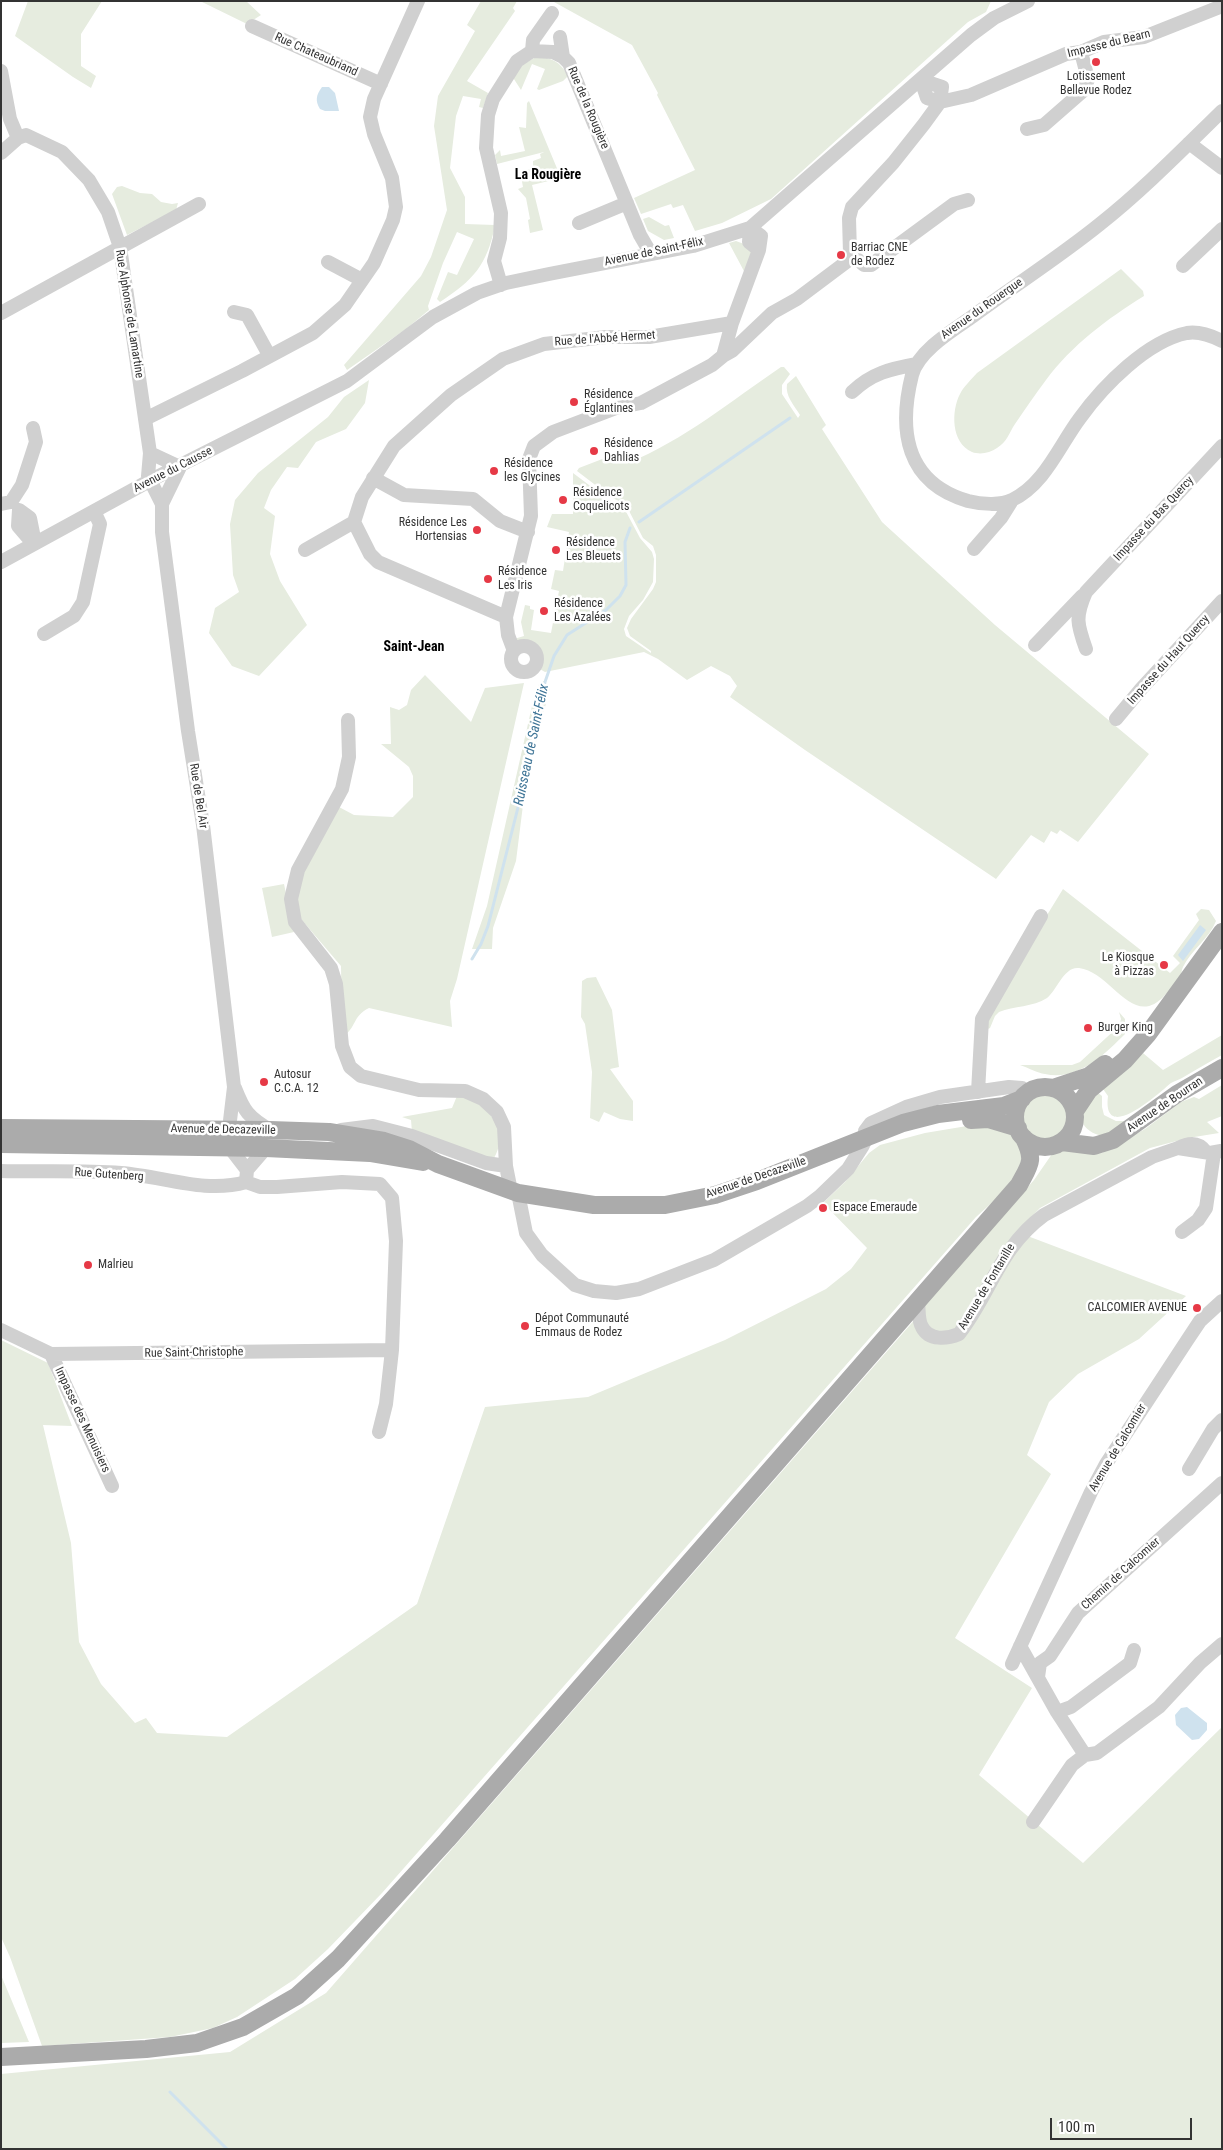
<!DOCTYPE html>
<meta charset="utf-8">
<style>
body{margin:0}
#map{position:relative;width:1223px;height:2150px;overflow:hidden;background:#fff;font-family:"Roboto Condensed",sans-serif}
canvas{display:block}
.frame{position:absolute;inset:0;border:2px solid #333;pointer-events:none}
.scale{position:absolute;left:1050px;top:2118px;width:142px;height:22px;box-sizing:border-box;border:2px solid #333;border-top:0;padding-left:6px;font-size:15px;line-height:18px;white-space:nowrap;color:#333;-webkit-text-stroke:4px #fff;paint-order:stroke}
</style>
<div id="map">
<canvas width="1223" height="2150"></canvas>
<div class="frame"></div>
<div class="scale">100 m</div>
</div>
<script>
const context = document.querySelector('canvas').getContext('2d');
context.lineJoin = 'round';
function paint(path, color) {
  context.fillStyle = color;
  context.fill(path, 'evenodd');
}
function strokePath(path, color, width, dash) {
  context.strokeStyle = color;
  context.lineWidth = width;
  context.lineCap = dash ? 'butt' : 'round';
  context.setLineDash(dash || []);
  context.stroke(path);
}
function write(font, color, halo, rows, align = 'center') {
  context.font = font + ' "Roboto Condensed",sans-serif';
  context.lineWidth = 5;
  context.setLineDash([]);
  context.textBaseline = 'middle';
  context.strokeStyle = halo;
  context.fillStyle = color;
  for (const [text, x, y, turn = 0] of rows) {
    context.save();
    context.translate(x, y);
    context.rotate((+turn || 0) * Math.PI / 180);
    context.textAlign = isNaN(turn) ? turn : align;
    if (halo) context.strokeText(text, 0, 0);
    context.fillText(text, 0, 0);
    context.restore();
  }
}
paint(new Path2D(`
 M28,1H102L81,34V66L96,76L91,88L73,77L15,36Z
 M200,1H246L261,15L247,24Z
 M481,1H517L513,8L515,11L467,81L488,93L483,108L479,107L481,99L463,96L456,116L450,168L465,197V224L495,225C487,266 473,280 440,302L437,299L448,272L457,275L474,239L457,232L443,263L428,306L429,310L406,329L347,370L344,365L421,276L431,257L447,210L434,126L438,96L475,31L467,25Z
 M991,1L986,12L968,22L771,199L722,223L695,231L683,205L673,208L671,204L641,214L634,198L695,170L657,95L658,93L632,45L554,2Z
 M536,57C551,57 561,62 568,76L563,81L539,90L537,89L545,69L532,64L521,90L512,76L520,66Z
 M529,101L561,178L532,185L543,230L530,233L528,220L530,219L526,198L518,189L523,187L520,171L533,169V161L541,158L540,154L544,152L497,164L495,155L500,150L501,156L525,151L519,127L526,128L527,103Z
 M122,186L140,193L152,194L161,202L172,204L178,203L176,210L127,235L112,194L117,187Z
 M649,217L665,226L669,225L674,238L664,240L648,231L643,219Z
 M736,241L744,244L753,254L745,273L729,243Z
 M1121,269L1143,291L1144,296C1107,319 1072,345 1046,380C1035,395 1025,409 1015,424C1009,433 1007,442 997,448C990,453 980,455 972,452C951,443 951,411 960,394C964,386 971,380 977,373Z
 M781,367H784L790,374L782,385V394L798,418L800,415C794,405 785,396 787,384L796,376L826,425L822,429L882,522L995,625L1149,754L1078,842L1060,830L1057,834L1051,831L1044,843L1031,835L996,879L805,750L730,697L737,686L730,676L711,666L687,680L658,659L644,652L545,672L538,668L540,653L530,644L514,639L524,636L521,622L525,605L530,606V609L534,610L531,630L551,633L559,591L551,589L555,570L563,571L569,532L547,527L552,514H573V473L609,500L623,506L640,538L652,552L654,559L653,582L643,600L629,616L624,629L626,636L651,653V651L630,636L627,628L631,619L653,589L656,582V555L653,546L643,538L626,505L611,497L577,471L579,468L623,451L628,463C684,440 731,401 781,367Z
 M369,380L365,403L346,429L316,442L298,468L287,467L271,490L264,508L275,516L270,554L280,581L307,625L259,676L232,666L209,633L215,608L239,592L233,575L230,524L235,500L258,473L328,417L344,397Z
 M425,675L471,722L485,688L524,683L457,979L450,1001L452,1027L369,1008C352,1016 357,1028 342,1037L341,966L301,919L297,907V891L303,871L339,807L354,815L393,817L413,797V776L409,767L381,744H391L390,707L399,710L407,705L411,690Z
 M544,681L550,688L526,781L516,861L493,928L492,949H472L487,906L532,706L539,684Z
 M284,884L294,932L272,937L262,888Z
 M1063,889L1170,973L1180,963L1173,956L1199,920L1196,914L1201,909L1209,910L1216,921C1209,939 1191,950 1183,967C1181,971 1182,974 1180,978C1177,984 1170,990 1165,995C1133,1031 1112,972 1079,968C1064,966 1057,990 1047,998C1033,1007 1014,1006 999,1012L995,1016L990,1028L986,1030L982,1021Z
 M596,977L612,1010L619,1067L610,1069L633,1101V1121L620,1119L604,1112L599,1122L590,1118L592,1072L585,1024L581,1017L582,981L587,978Z
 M1119,1012L1125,1019V1034C1104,1055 1078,1081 1045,1074C1037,1073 1029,1068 1020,1065H1072L1080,1062L1119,1026L1121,1019Z
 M1222,1035V1055C1208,1063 1195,1070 1182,1078C1179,1080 1174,1081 1171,1083C1158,1094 1102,1145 1108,1096L1103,1089L1143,1053L1163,1070Z
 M1222,1085V1116L1207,1122L1219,1133L1188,1138L1150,1148L1040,1208L1017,1232L1186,1296L1139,1339L1078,1374L1049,1402L1027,1455L1051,1474L955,1638L1032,1688L979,1775L1083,1863L1222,1727V2149H1V2074L230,2052L326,1993L924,1309L926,1303L1034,1180L1052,1154L1065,1148L1095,1154L1102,1153L1145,1129L1181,1102L1194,1097L1199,1099Z
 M1021 1115a25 25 0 1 1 50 0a25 25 0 1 1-50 0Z
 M1096,1091L1102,1096V1107L1104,1115L1116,1121H1129C1122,1125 1113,1132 1105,1135C1100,1136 1094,1134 1090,1131C1073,1120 1088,1103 1096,1091Z
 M457,1096C463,1097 471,1098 476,1101C495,1114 507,1137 494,1158L479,1155L412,1132L411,1120L402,1117L452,1108Z
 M973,1125C1008,1129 1025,1127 1023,1170L996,1199L976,1217L382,1893L328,1949L295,1979L237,2017L213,2028L170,2037L42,2046L10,1957L1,1937V1340L48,1363L72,1426L43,1425L71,1543L79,1642L101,1684L135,1723L146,1718L157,1733L227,1737L417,1604L485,1407L588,1397L725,1340L826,1289L851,1269L867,1248L823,1203L845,1182L869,1153L880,1145L925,1133Z
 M1,1975L29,2042L1,2043Z`), '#e6ecdf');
paint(new Path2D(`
 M322,87H329L335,93L339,111H325L320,109C315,101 316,95 322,87Z
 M1200,925L1206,930L1183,961L1178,955Z
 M1187,1707L1207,1723V1730L1199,1739L1192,1740L1176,1725L1175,1715L1181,1708Z`), '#cfe2ee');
strokePath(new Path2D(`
 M639,522L790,418
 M472,959L481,944L488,926L529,764L545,682L554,656L567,635L606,610L620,596L626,585L625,542L630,528
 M170,2092L227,2149`), '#cfe2ee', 3);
strokePath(new Path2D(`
 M252,26L381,84
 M560,37L563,57
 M532,51L533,40L552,13
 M1,71L10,119L18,138L1,153
 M940,102L927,98L921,80L942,87L940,102L924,124L893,163L852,207L849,218L850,253L864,265H871L954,204L968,200
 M940,102L971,95L1066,54L1081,52L1104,42L1144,37L1222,6
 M1222,111C1183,149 1142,191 1100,224C1058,258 1012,287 969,319C950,332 918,352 912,375C898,431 906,483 968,501C980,504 1001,506 1012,500C1045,484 1059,446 1080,418C1103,386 1147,341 1187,333C1199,331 1212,336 1222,341
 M1027,129L1044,125L1084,90L1088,79L1081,52
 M18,138L26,135L62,152L89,180L108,212L120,247L150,453L148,476L162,504L180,467L150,453
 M1189,143L1222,168
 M579,223L627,203
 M328,262L362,280
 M1183,266L1222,229
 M501,285L494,261L500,238L501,213L486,148L488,115L493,99L517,61L532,51L553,52L563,57L569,63L640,235L651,254
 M234,312L247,315L269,355
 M1,313L199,204
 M723,356L732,351L772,313L797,299L853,257
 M852,392C872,373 890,369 917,364
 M145,419L242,371L313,333L345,305L374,263L393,220L396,207L392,178L374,134L370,117L374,99L418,1
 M373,478L404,495L473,499L500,521L528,532
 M1,504L11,502L22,485L36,442L33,428
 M162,504V532L188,731L203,825L234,1087L229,1129
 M19,510L30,518L35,543L30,540L18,526Z
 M974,549L1001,518L1011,502
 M305,550L354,522
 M1,562L151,480L347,381L433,317L477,293L506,283L549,274L693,246L750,228L971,35L994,18L1028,1
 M506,617L378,562L370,554L354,522L362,497L394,446L451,395L503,359L544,344L606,337H649L732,323
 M44,634L74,616L83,602L100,524L94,511
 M1035,645L1082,596
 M511 659a13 13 0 1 1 26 0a13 13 0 1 1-26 0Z
 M1086,649C1077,624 1075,617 1086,592L1222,446
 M514,651L508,635L506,617L531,516L529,459L534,446L553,432L616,408L641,403L712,365L723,356L732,323L759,250L761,236L750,228L749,242L759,250
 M1116,719L1141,689L1222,601
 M348,720L349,757L342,789L298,870L291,899L295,922L331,968L336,984L342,1046L350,1067L361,1076L419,1090L465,1091L483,1099L497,1112L504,1127L506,1166L511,1191
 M235,1088C244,1111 248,1117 270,1130
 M978,1092L982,1019L1041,916
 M341,1130L373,1126L412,1136L486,1163L506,1166
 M230,1148L247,1170L266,1148
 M1206,1152C1198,1141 1188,1143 1178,1148L1210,1153L1221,1151
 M1,1171C41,1172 81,1170 121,1173C163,1176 205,1194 246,1182
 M518,1193L526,1233L542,1255L575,1285L594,1291L616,1293L639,1289L714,1260L807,1206L820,1196L848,1169L862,1147L867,1137L865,1131L871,1123L906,1107L940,1097L1009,1087L1022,1088L1027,1093
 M1182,1232L1198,1220L1206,1208L1214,1153
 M918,1302C919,1310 918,1321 922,1327C929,1341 947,1339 959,1334C991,1293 999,1248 1044,1215L1152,1157L1178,1148
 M1,1330L51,1354L392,1350L396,1241L392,1198L380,1184L342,1182L277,1187H260L246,1182L247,1170
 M51,1354L112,1486
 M379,1432L386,1404L392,1350
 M1189,1469L1213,1429L1222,1420
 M1020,1646L1057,1712L1085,1755
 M1012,1664L1091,1492L1106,1464L1188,1339L1200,1321L1222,1301
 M1038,1677L1040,1663L1050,1656L1078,1613L1222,1483
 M1057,1712L1071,1707L1130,1663L1134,1650
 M1033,1822L1072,1765L1085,1755L1097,1753L1159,1707L1200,1663L1222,1644`), '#d0d0d0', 14);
strokePath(new Path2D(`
 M1015 1117a30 30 0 1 1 60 0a30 30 0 1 1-60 0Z
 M1053,1088L1089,1076L1105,1064
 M1075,1111L1089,1090L1125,1060L1148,1034L1222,932
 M971,1120L988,1119L1018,1128
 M1,1128L270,1130L329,1132L384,1141L409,1149L438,1164L518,1193L594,1205H665L715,1195L757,1181L903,1123L938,1114L1004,1106L1022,1099
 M1062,1142L1094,1146L1113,1140L1177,1094L1222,1068
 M1,1144L266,1148L370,1153L423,1162
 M1,2057L146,2049L197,2043L243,2027L297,1996L338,1959L447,1840L1019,1185C1030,1164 1035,1161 1024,1138`), '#ababab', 18);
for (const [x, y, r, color] of [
 [1096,62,5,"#e63946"],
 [841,255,5,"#e63946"],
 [574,402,5,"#e63946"],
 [594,451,5,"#e63946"],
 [494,471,5,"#e63946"],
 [563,500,5,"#e63946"],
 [477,530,5,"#e63946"],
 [556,550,5,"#e63946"],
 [488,579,5,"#e63946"],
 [544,611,5,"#e63946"],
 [1164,965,5,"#e63946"],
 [1088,1028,5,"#e63946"],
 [264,1082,5,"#e63946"],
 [823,1208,5,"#e63946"],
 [88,1265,5,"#e63946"],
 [1197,1308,5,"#e63946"],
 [525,1326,5,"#e63946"]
]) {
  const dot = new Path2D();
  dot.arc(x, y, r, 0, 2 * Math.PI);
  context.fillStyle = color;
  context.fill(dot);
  strokePath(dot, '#fff', 2);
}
write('12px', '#333', '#fff', [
 ["Impasse du Bearn",1109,44,-14],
 ["Rue Chateaubriand",316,55,24],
 ["Rue de la Rougière",588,108,67],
 ["Avenue de Saint-Félix",654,252,-12],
 ["Avenue du Rouergue",982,309,-35],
 ["Rue Alphonse de Lamartine",129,314,81],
 ["Rue de l'Abbé Hermet",605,339,-4],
 ["Avenue du Causse",173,470,-27],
 ["Impasse du Bas Quercy",1154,519,-47],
 ["Impasse du Haut Quercy",1169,660,-48],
 ["Rue de Bel Air",198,796,81],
 ["Avenue de Bourran",1165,1105,-34],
 ["Avenue de Decazeville",223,1130,1],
 ["Rue Gutenberg",109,1175,4],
 ["Avenue de Decazeville",756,1178,-19],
 ["Avenue de Fontanille",987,1287,-59],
 ["Rue Saint-Christophe",194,1353,-1],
 ["Impasse des Menuisiers",82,1420,65],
 ["Avenue de Calcomier",1118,1448,-59],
 ["Chemin de Calcomier",1121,1574,-42]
]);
write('12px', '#333', '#fff', [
 ["Lotissement",1096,77,"center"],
 ["Bellevue Rodez",1096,91,"center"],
 ["Barriac CNE",851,248],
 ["de Rodez",851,262],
 ["Résidence",584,395],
 ["Églantines",584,409],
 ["Résidence",604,444],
 ["Dahlias",604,458],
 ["Résidence",504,464],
 ["les Glycines",504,478],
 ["Résidence",573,493],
 ["Coquelicots",573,507],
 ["Résidence Les",467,523,"right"],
 ["Hortensias",467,537,"right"],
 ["Résidence",566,543],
 ["Les Bleuets",566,557],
 ["Résidence",498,572],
 ["Les Iris",498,586],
 ["Résidence",554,604],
 ["Les Azalées",554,618],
 ["Le Kiosque",1154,958,"right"],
 ["à Pizzas",1154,972,"right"],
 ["Burger King",1098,1028],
 ["Autosur",274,1075],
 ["C.C.A. 12",274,1089],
 ["Espace Emeraude",833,1208],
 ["Malrieu",98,1265],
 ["CALCOMIER AVENUE",1187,1308,"right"],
 ["Dépot Communauté",535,1319],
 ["Emmaus de Rodez",535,1333]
], 'left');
write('bold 14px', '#000', '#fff', [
 ["La Rougière",548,175],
 ["Saint-Jean",414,647]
]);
write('italic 14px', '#3f7597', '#fff', [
 ["Ruisseau de Saint-Félix",532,745,-78]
]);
</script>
